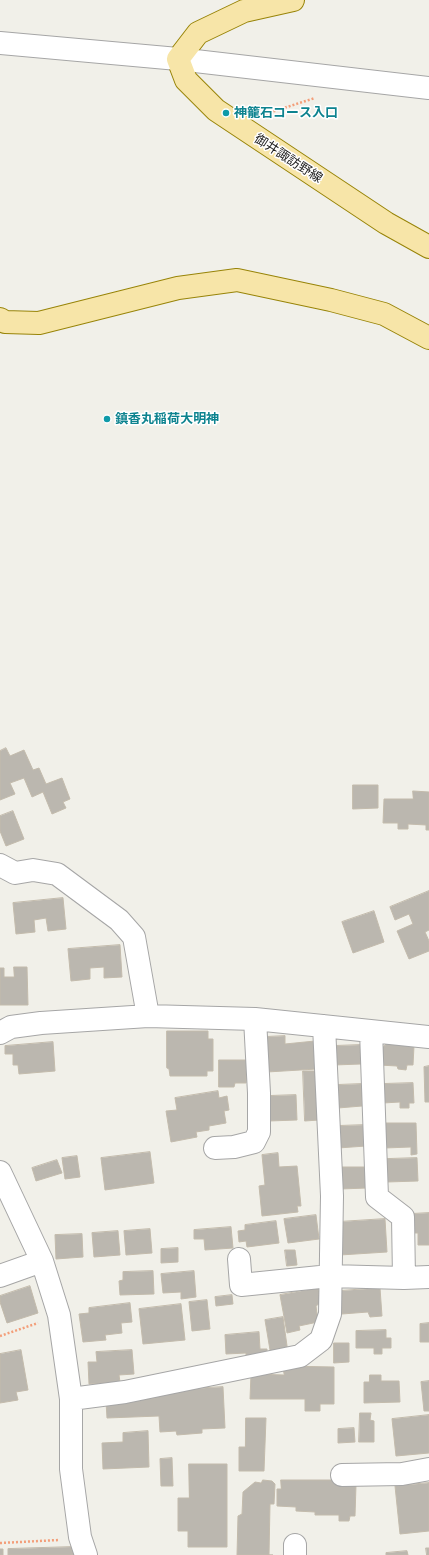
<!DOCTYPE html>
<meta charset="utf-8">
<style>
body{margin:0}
canvas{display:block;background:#f1f0e9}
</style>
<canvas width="429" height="1555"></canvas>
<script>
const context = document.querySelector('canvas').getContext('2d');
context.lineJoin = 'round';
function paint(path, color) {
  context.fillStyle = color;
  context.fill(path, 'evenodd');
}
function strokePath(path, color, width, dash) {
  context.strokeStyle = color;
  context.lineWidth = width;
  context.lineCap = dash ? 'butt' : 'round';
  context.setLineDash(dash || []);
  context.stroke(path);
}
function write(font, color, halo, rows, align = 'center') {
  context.font = font + ' "Space Grotesk","Noto Sans JP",sans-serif';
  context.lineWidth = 3;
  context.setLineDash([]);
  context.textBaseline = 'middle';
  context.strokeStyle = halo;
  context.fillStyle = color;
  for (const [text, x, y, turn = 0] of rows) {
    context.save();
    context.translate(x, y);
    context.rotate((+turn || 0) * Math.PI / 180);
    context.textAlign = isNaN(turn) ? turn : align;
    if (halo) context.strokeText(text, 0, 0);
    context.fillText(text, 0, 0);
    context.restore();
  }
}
const building = new Path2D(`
 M6,748L10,756L24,750L33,770L39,768L46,784L62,778L70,799L63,802L66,808L52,814L43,792L32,797L24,778L10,783L15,794L0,800V751Z
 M353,785H378V808L353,809Z
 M413,791L429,792V830H426V825L408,824V829H398V823H383L384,799H413Z
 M13,811L24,839L6,846L0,831V816Z
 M429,891V930L425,932L429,941V951L409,959L397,931L413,924L409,914L395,920L390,907Z
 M63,898L66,929L48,931L46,918L34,920L35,932L16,934L13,903Z
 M374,911L384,942L353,953L342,922Z
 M120,945L122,977L104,978V967L90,968V979L71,981L68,949Z
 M14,967H27L28,1005H0V968H4V977H14Z
 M167,1031H208V1039H213V1071H207V1076H170L169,1069L167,1068Z
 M285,1036V1044L315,1041L317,1069L267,1072L265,1037Z
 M53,1042L55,1071L19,1074L18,1065H13V1054H5V1046Z
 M388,1043L414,1046L413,1065H407L406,1070L398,1069L397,1066L379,1065L378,1051Z
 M360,1045L361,1064L334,1065L333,1046Z
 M219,1060H247L246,1083H235L234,1087H219Z
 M429,1066V1102H425L424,1067Z
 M303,1071H316L319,1120L305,1121Z
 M413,1083L414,1103H409V1108H400V1102L383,1103L382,1084Z
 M361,1084L362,1106L338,1108L336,1085Z
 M218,1091L219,1098L227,1096L229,1110L224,1111L226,1123L209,1126V1130L196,1132L197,1137L171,1142L166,1111L177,1110L175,1098Z
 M296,1095L297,1120L269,1121L268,1096Z
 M385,1123H416L417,1154L411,1155V1147L385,1148Z
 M365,1125L366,1146L338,1148L337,1126Z
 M150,1152L154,1183L105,1190L101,1158Z
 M278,1153L279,1167L297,1166L301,1206H297L298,1212L262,1216L259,1186L265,1185L262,1155Z
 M77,1156L80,1177L65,1179L62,1158Z
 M417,1158L418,1181L387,1182V1159Z
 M57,1160L62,1173L36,1181L32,1168Z
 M340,1167H367V1188L341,1189Z
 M429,1213V1245H418V1233H412L411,1214Z
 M316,1215L319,1239L288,1243L284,1219Z
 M385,1219L387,1252L340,1255L338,1222Z
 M276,1221L279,1243L247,1247L246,1241L239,1242L238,1231L245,1230V1225Z
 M231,1227L233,1248L205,1250L204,1239H194V1230Z
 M150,1229L152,1253L126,1255L124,1231Z
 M118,1231L120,1255L94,1257L92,1233Z
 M82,1234L83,1257L56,1259L55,1235Z
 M178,1248V1262L161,1263V1249Z
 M285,1250H295L297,1265L287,1266Z
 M153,1271L154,1294L120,1295L119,1281L123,1280V1272Z
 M194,1271L196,1297L181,1299V1292L163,1293L161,1274Z
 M30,1286L38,1313L7,1323L0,1302V1296Z
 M318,1288L320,1303L316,1306L318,1322L299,1326L300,1330L287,1333L280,1295Z
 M380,1288L382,1316L370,1317L368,1312L342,1314L340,1291Z
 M232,1295L233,1304L216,1306L215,1297Z
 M207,1300L210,1329L192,1331L189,1302Z
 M130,1303L132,1322L121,1323L122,1333L105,1335L106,1340L83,1342L79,1314L89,1313V1308Z
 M181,1304L185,1340L143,1344L139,1309Z
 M283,1317L288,1353L271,1356L265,1320Z
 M429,1323V1342H420V1324Z
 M386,1330V1338H391V1348H382V1354H374V1348H356V1331Z
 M259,1332L260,1349H267V1358L246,1359V1353L226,1354L225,1335Z
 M334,1343H349V1362L334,1363Z
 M21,1350L28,1390L16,1392L18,1400L0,1403V1354Z
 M132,1350L134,1374L119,1375L120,1382L89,1384L88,1362H97L96,1352Z
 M283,1366L334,1367V1404H320V1411H305V1399H250L251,1374L284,1375Z
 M370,1375H381V1381H399L400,1402L364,1403V1382H369Z
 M429,1381V1411H424L421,1382Z
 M223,1387L225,1428L202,1429V1433L177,1435L176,1431L160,1432L159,1416L107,1418L106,1402L155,1398L156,1391Z
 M360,1413H371L370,1420L374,1421V1442H359Z
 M429,1415V1453L396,1456L392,1419Z
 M246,1418H266L264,1471H239V1447H245Z
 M354,1428L355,1442L338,1443V1429Z
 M148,1431L149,1467L103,1469L102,1443L123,1442V1433Z
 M172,1458L173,1486H161L160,1459Z
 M189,1464H227V1547H188V1531H178V1498H189Z
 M263,1480L272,1481L275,1484L274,1504H270L269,1555H273H237L238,1516L242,1514L243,1492L255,1482L261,1483Z
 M281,1480H336V1485H356L355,1516H350L349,1521H339V1515H315V1512L296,1511V1507L277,1506V1489H281Z
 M429,1483V1531L400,1534L395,1486Z
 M71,1547L74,1555H8V1549Z
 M426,1548H429V1555H427Z
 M0,1549H3V1555H0Z
 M407,1551L408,1555H386V1553Z`);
paint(building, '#bbb7af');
strokePath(building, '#c3bbac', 1);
const minor = new Path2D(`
 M0,43L178,59L429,88
 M0,865L15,873L33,870L57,874L119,920L134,937L148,1016
 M0,1033L11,1027L41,1023L148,1016L255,1019L429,1037
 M215,1148L234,1147L254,1142L259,1132V1093L255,1019
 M0,1172L42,1261L59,1315L71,1399V1469L80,1537L86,1555
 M239,1259L241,1285L330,1276L404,1278L403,1217L377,1197L371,1031
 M0,1276L42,1261
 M404,1278L429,1277
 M71,1399L125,1392L300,1356L321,1340L330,1314L332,1196L324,1026
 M342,1475L402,1474L429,1469
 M295,1555V1545`);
const major = new Path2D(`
 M293,0L244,11L198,33L178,59L186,80L216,110L386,223L429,247
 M0,319L5,322L39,323L178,288L237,280L331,300L384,314L429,338`);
strokePath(minor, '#a6a6a6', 24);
strokePath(major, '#988408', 24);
strokePath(new Path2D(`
 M262,115L315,98
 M0,1336L38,1323
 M0,1543L59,1540`), '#f39e79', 2.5, [2, 2]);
strokePath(minor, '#fff', 22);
strokePath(major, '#f7e5a8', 22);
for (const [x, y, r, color] of [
 [226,113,4,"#0f9aa8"],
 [107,419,4,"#0f9aa8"]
]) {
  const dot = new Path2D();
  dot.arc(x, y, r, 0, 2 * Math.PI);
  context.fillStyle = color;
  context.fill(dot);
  strokePath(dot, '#fff', 1.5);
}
write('bold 13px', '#0d838f', '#fff', [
 ["神籠石コース入口",234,113],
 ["鎮香丸稲荷大明神",115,419]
], 'left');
write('13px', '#222', '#fff', [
 ["御井諏訪野線",288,159,33]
]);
</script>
